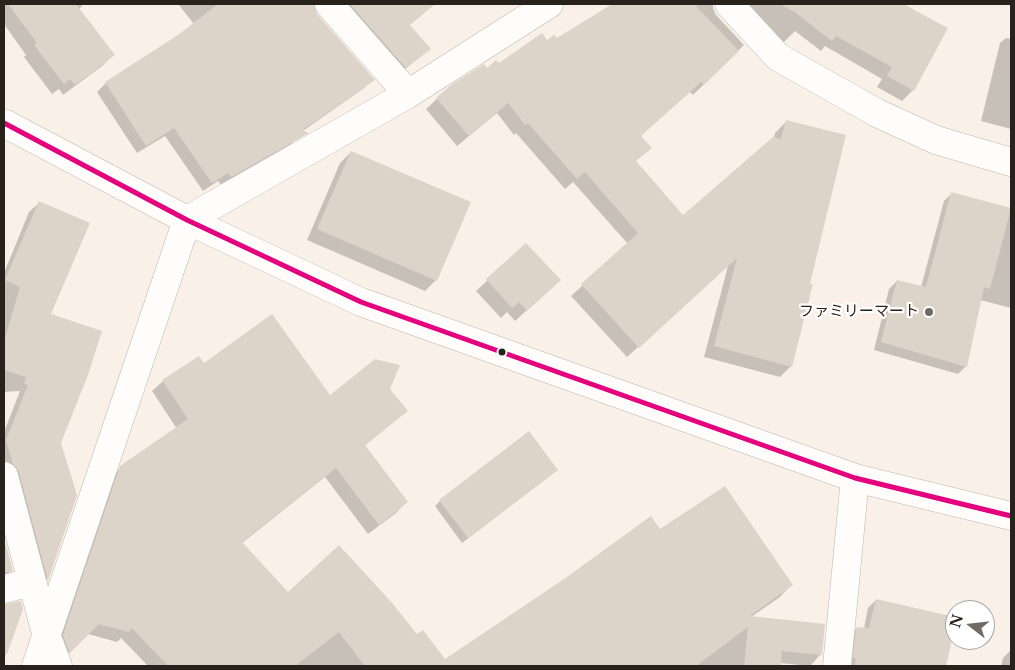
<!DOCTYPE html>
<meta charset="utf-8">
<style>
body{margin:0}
#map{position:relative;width:1015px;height:670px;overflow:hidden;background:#f9f1e8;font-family:"Libre Baskerville",serif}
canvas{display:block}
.frame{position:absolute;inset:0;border:5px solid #27221c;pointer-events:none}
.north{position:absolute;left:945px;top:600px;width:50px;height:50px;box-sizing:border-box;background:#fff;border:1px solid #a9a7a4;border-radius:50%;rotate:286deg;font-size:14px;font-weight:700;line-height:20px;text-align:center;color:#27221c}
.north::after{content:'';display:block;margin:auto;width:18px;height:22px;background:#706a63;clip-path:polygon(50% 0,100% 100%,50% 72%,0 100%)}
</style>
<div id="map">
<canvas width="1015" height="670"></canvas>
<div class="frame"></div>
<div class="north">N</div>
</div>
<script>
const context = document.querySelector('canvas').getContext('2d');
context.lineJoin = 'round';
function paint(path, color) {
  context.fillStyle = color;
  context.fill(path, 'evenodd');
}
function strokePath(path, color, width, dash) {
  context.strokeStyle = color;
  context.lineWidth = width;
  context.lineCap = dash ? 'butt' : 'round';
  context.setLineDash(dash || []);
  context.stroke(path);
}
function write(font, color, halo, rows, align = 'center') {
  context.font = font + ' "Libre Baskerville","Noto Sans JP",serif';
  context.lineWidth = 4.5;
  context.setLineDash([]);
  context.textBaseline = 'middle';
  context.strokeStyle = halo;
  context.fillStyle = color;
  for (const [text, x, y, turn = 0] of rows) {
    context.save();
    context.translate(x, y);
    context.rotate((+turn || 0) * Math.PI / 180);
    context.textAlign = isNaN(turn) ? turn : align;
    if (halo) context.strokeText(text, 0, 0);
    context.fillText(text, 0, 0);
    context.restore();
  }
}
paint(new Path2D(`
 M5,4H81L82,6L79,9L113,55L102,66L63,95L59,89L52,94L24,57L26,55L4,24V5Z
 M178,4H313V8L316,15L373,79L364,88L297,135V138L288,147L221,185L218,181L203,191L165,136L137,153L97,92L106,83L179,36L194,24Z
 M333,4H435L409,25L429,49L397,76Z
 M614,4H713V8L716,15L744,45L693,95L690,92L640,136L639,158L635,162L683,217L774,138L775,133L786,122L808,284L791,366L780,377L704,357L728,266L627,357L571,296L628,244L573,182L565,189L516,133L514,135L497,113L457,146L426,109L437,99L487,69L546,41L556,40Z
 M729,4H903L913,9V90L902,101L877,87L882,79L825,46L821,51L795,31L779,47Z
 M1006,38L1011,39V129L981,121L1000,43Z
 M351,152L436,280L425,291L307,240L340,163Z
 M952,193L1011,209V308L980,300L966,366L958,374L874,350L889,289L897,281L921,287L944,201Z
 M39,203L60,443L76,495L47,580L38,589L4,474V432L20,391L4,392V273L29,212Z
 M526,244L548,291L515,321L507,312L501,318L476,291Z
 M203,365L329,397L389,389L395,421L364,446L406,502L396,513L368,534L325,477L242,543L288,594L417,636L447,663L660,531L791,585L780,597L751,617L821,654L810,666L780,663V666H148L121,638L117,642L88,634L59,663L53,646L110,479L121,467L177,429L152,391L163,381Z
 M551,475L462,543L435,506L440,501Z
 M4,540L12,570L4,578Z
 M876,600L955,618L945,666H849V636L857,628L864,629L868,608Z
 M20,602L22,609L4,659V605Z
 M1011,650V666H1001L1003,658Z`), '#0003');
paint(new Path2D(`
 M8,4H76L115,55L75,85L70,79L64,84L34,45L37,43Z
 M218,4H314L317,14L375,80L302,130L309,133L231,177L228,173L212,183L174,128L146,146L105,82L178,35Z
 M350,4H435L410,25L431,49L406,68Z
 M612,4H694L739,51L704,85L701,82L641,136L652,148L636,161L683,215L773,137L781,139L786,120L846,135L810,284H813L792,367L714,346L737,258L639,348L581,284L638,233L585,172L577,179L528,123L525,125L508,103L469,136L436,98L452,84L484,64L487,68L496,60L499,63L542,33L547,40L554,35L557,38Z
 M780,4H903L948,28L914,91L887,76L892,67L836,36L832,41L796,13Z
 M351,151L471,202L437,281L317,229Z
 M951,192L1011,208L990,289L984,287L967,367L881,342L897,280L926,287Z
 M39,201L90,223L51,314L102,331L88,375L61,443L77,495L48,581L19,472L13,464L6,440L28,385L24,384L26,377L4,370V342L20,287L5,280Z
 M526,243L561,280L527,311L519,302L512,308L486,279Z
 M272,314L330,395L375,359L400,365L390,389L408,411L365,445L408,502L379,525L336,468L242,542L288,592L339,545L393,604L417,634L423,630L445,659L564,579L651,516L660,529L725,486L793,585L750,616L825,624L822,655L782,651L781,666H744L748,627L696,666H365L339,632L295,666H168L132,628L129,632L99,624L70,653L63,635L120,466L188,419L162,380L199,356L204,363Z
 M529,431L558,470L468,538L439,500Z
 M6,545L13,571L4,573V546Z
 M876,599L955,617V627L946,666H855L856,658H853L856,627L869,628Z
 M21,601L23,609L7,654L4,653V604Z`), '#ddd4c9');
const minor = new Path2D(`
 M329,4L408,94
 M729,4L778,57L877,113L936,140L1011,162
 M4,476L47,637L58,666
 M4,589L32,582
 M36,666L187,220L408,94L549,4
 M837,666L855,478`);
const secondary = new Path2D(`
 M4,123L187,220L361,302L855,478L1011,516`);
strokePath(minor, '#bcb6af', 29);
strokePath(secondary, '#bcb6af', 29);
strokePath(minor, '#fefdfc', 28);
strokePath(secondary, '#fefdfc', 28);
strokePath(new Path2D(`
 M4,123L187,220L361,302L855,478L1011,516`), '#e5007d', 5);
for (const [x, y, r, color] of [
 [929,312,5,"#706a63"],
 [502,352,4.5,"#27221c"]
]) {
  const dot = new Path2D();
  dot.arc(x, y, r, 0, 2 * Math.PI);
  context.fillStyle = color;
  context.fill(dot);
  strokePath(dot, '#fff', 2);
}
write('15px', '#27221c', '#fff', [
 ["ファミリーマート",919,312]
], 'right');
</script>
